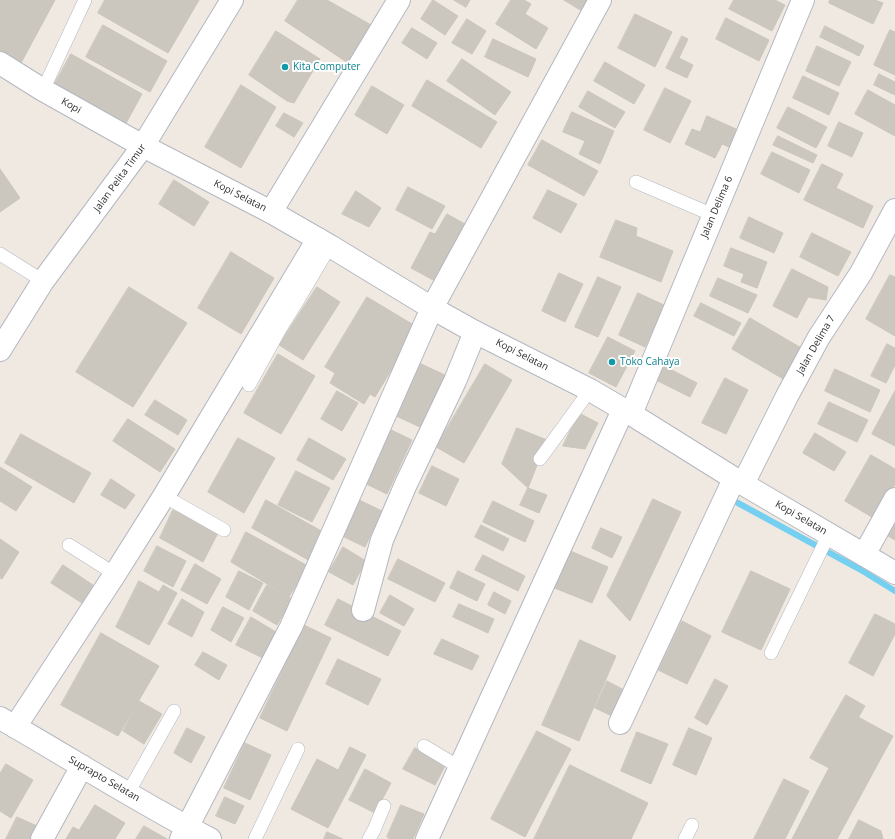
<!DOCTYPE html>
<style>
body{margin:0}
canvas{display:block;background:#efe9e1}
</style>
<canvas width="895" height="839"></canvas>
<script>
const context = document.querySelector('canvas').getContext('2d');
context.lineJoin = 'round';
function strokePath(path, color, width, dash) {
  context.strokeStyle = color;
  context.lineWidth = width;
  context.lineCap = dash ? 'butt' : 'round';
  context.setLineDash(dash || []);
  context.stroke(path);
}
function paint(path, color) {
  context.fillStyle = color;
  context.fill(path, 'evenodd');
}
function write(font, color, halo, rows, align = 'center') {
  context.font = font + ' "Open Sans",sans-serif';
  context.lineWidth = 4;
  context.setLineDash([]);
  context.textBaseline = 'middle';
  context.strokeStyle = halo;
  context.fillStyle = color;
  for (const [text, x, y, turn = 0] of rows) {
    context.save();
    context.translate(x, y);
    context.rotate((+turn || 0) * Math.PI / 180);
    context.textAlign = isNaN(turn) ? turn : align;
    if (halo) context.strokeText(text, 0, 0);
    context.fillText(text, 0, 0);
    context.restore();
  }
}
strokePath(new Path2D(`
 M738,503L861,570L895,591`), '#75cff0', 6);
const building = new Path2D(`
 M0,0H55L21,63L0,50Z
 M105,0H199L168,53L98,13Z
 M298,0H327L373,26L348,63L285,21Z
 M433,0L458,16L445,35L421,19Z
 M454,0H470L466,7Z
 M511,0H524L531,4L525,14L548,28L536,49L496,24Z
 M564,0H587L581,10Z
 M734,0H775L785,5L772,31L729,9Z
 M830,0H875L883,3L873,24L829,3Z
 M635,14L672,32L655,67L618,48Z
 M726,18L769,40L759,61L716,39Z
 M467,19L486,31L472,54L452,43Z
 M103,25L167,61L150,92L86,57Z
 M825,26L864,46L859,56L820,37Z
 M412,28L437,43L427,59L402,43Z
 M890,30L895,32V75L874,65Z
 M276,31L320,59L294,103L287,101L249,75Z
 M682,36L688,39L679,58L693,65L687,78L666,68Z
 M493,39L536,59L528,77L485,57Z
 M817,46L851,62L839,86L806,71Z
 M71,54L142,94L125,125L54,85Z
 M462,59L511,92L495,115L447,81Z
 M605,62L645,85L634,104L594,81Z
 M879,74L895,82V95L874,85Z
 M803,76L839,93L829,115L793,98Z
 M427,80L497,122L481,148L412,106Z
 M241,85L276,107L241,168L205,147Z
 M372,86L404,105L387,134L355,115Z
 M665,88L691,101L670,143L644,130Z
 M868,90L895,105V136L855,114Z
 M588,91L625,112L615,128L579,107Z
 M788,107L827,127L816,148L777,128Z
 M572,112L614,131L600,164L579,154L585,141L563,132Z
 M284,113L303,123L294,137L276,126Z
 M707,116L736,129L729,147L722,144L715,158L685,144L692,129L700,132Z
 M839,122L863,133L852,157L828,146Z
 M778,136L817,155L813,163L773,145Z
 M542,140L598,171L584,196L528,165Z
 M772,152L810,170L799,193L761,174Z
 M822,164L843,174L836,188L873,206L863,228L804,200Z
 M0,169L20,198L0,212Z
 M174,180L209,202L194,226L159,204Z
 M408,187L445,206L432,229L396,210Z
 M548,190L577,204L561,233L533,218Z
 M356,191L381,208L369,227L342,214Z
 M447,214L465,224L435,281L411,268L430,232L435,234Z
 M749,217L783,233L774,253L740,238Z
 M616,220L637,228L636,236L673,251L661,282L600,257Z
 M812,233L851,252L838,276L800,257Z
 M731,248L767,262L757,288L741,282L744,274L724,266Z
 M231,252L274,278L241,334L198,308Z
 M792,269L828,287L826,300L808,297L797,318L773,306Z
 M559,273L583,284L565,322L542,311Z
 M890,275L895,277V336L866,319Z
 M598,277L621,287L598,337L575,327Z
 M718,278L757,295L748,313L710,296Z
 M129,287L187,323L133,407L76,372Z
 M317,287L340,302L303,360L279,345Z
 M638,293L664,305L645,347L619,335Z
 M367,297L417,327L375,397L370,394L364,404L330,383L335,373L325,367Z
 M701,303L741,323L734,336L694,316Z
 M750,318L803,349L785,380L732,349Z
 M608,337L635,351L616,387L589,373Z
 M887,344L895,348V365L886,383L871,376Z
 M278,354L315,376L281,434L244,413Z
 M417,362L447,376L422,428L392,414Z
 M485,364L512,380L464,463L436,447Z
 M664,366L697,383L690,397L656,380Z
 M835,369L880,390L870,412L825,391Z
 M725,378L748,390L726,434L702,423Z
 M337,391L358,403L342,431L321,419Z
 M895,391V446L872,434Z
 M155,400L187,420L178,435L145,415Z
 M829,402L868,420L857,442L818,424Z
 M579,413L598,423L585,449L563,446Z
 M128,419L175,449L160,472L113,441Z
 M385,427L412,440L387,494L360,481Z
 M517,428L547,440L528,488L502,464Z
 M815,433L846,452L834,471L803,453Z
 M21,434L91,473L74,503L5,463Z
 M238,438L275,458L244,513L208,492Z
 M309,438L346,459L333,480L297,460Z
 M871,455L895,469V484L875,519L845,501Z
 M432,466L459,479L446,506L419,493Z
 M0,467L32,487L16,511L0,501Z
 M296,471L330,488L312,522L278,505Z
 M111,479L135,495L125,509L101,495Z
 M528,488L547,495L539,513L520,505Z
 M355,498L382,511L365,547L338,534Z
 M653,499L681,512L630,621L607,596Z
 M266,500L325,533L310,561L252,528Z
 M493,501L534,521L525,542L483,522Z
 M173,510L219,531L203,562L160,538Z
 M895,513V540L883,533Z
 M481,525L509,539L503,551L475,537Z
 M601,528L622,537L612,558L592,548Z
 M246,532L308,566L289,597L231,562Z
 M0,539L19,552L2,579L0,578Z
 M157,546L186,561L173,587L144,571Z
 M343,547L366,561L353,585L329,572Z
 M568,550L608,567L592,603L552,587Z
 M483,555L525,576L518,591L475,570Z
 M398,559L445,583L435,602L388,579Z
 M195,564L221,579L207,604L181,590Z
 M63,565L93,585L82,603L51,583Z
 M239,571L263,583L249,610L226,597Z
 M458,571L485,584L477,601L450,588Z
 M751,571L790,589L761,650L722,632Z
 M139,581L159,592L163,585L177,593L163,620L129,601Z
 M267,585L292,599L277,625L253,611Z
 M494,592L511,601L505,614L488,605Z
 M390,595L414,609L404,626L380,613Z
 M182,599L204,612L192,637L168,624Z
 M338,599L401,631L388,656L325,625Z
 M129,601L163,620L149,645L116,627Z
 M459,604L494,619L488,633L453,617Z
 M223,607L244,618L231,642L211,630Z
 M875,614L895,624V634L873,676L849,663Z
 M251,617L276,632L263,658L236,645Z
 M682,621L711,636L687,684L658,670Z
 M304,625L331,638L287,731L260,718Z
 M101,633L159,666L118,736L61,705Z
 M442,639L479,656L472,670L434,654Z
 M580,640L616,656L579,741L542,725Z
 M203,652L227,665L219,680L195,665Z
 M338,659L381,679L368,705L326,684Z
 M715,679L728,686L707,725L695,718Z
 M607,681L626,691L614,717L595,708Z
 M846,695L865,706L829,768L810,758Z
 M139,701L162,714L144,744L123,731Z
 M858,717L893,736L837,839H792L829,768Z
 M187,728L205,737L191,763L174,753Z
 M689,728L712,738L696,775L673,765Z
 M537,731L571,749L525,837L491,819Z
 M637,732L668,744L651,784L621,771Z
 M245,743L271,755L250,800L224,788Z
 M350,747L366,755L328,828L291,809L317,759L338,770Z
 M415,748L446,764L435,785L403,769Z
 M6,764L33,780L11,818L0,811V774Z
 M570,765L648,803L631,839H534Z
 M365,769L391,783L375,813L349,800Z
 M784,779L809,791L785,839H754Z
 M225,797L244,806L235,824L216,816Z
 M95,805L125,823L115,839H66L73,827L79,830Z
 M401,805L424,814L413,839H390L387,837Z
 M17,817L37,826L30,839H6Z
 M859,820L881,831L883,839H849Z
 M144,826L167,839H136Z
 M327,832L343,839H324Z`);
paint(building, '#cbc7bf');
strokePath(building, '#cbc5ba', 1);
const service = new Path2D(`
 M43,90L85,0
 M636,182L713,215
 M0,254L43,281
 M249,385L280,329L298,300L330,246
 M540,459L590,390
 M164,496L224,530
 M69,545L115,574
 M771,653L829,534
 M424,746L459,767
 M128,793L174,711
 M255,839L298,749
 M369,839L374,830L384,806
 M685,839L692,825`);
const minor = new Path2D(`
 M271,212L399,0
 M631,414L803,0
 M743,484L787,396L819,337L861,273L895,210
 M864,555L895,499
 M363,610L382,540L406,484L455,381L475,332
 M0,718C70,758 138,802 210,839
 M620,723L734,479
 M15,727L115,574L164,496L318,239
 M42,839L82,766
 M181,839L291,627L432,308L600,0
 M427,839L623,410`);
const tertiary = new Path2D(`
 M0,63L43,90L143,146L271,212L330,246L432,308L475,332L590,390L631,414L743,484L895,573
 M0,350L43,281L143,146L232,0`);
strokePath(service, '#b4b7c1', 14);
strokePath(minor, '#b4b7c1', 24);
strokePath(tertiary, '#b4b7c1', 24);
strokePath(service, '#fff', 13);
strokePath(minor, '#fff', 22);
strokePath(tertiary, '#fff', 22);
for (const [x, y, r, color] of [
 [285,67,4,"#0f9aa8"],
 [612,362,4,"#0f9aa8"]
]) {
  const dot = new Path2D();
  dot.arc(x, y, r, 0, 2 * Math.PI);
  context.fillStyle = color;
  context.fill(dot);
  strokePath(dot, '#fff', 1.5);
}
write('10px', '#0d838f', '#fff', [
 ["Kita Computer",293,67],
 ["Toko Cahaya",620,362]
], 'left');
write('10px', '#2e2e2e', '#fff', [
 ["Kopi",71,106,30],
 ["Jalan Pelita Timur",120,178,-54],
 ["Kopi Selatan",240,196,27],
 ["Jalan Delima 6",717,207,-67],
 ["Jalan Delima 7",816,345,-60],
 ["Kopi Selatan",522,355,27],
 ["Kopi Selatan",801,518,30],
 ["Suprapto Selatan",104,779,30]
]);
</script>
